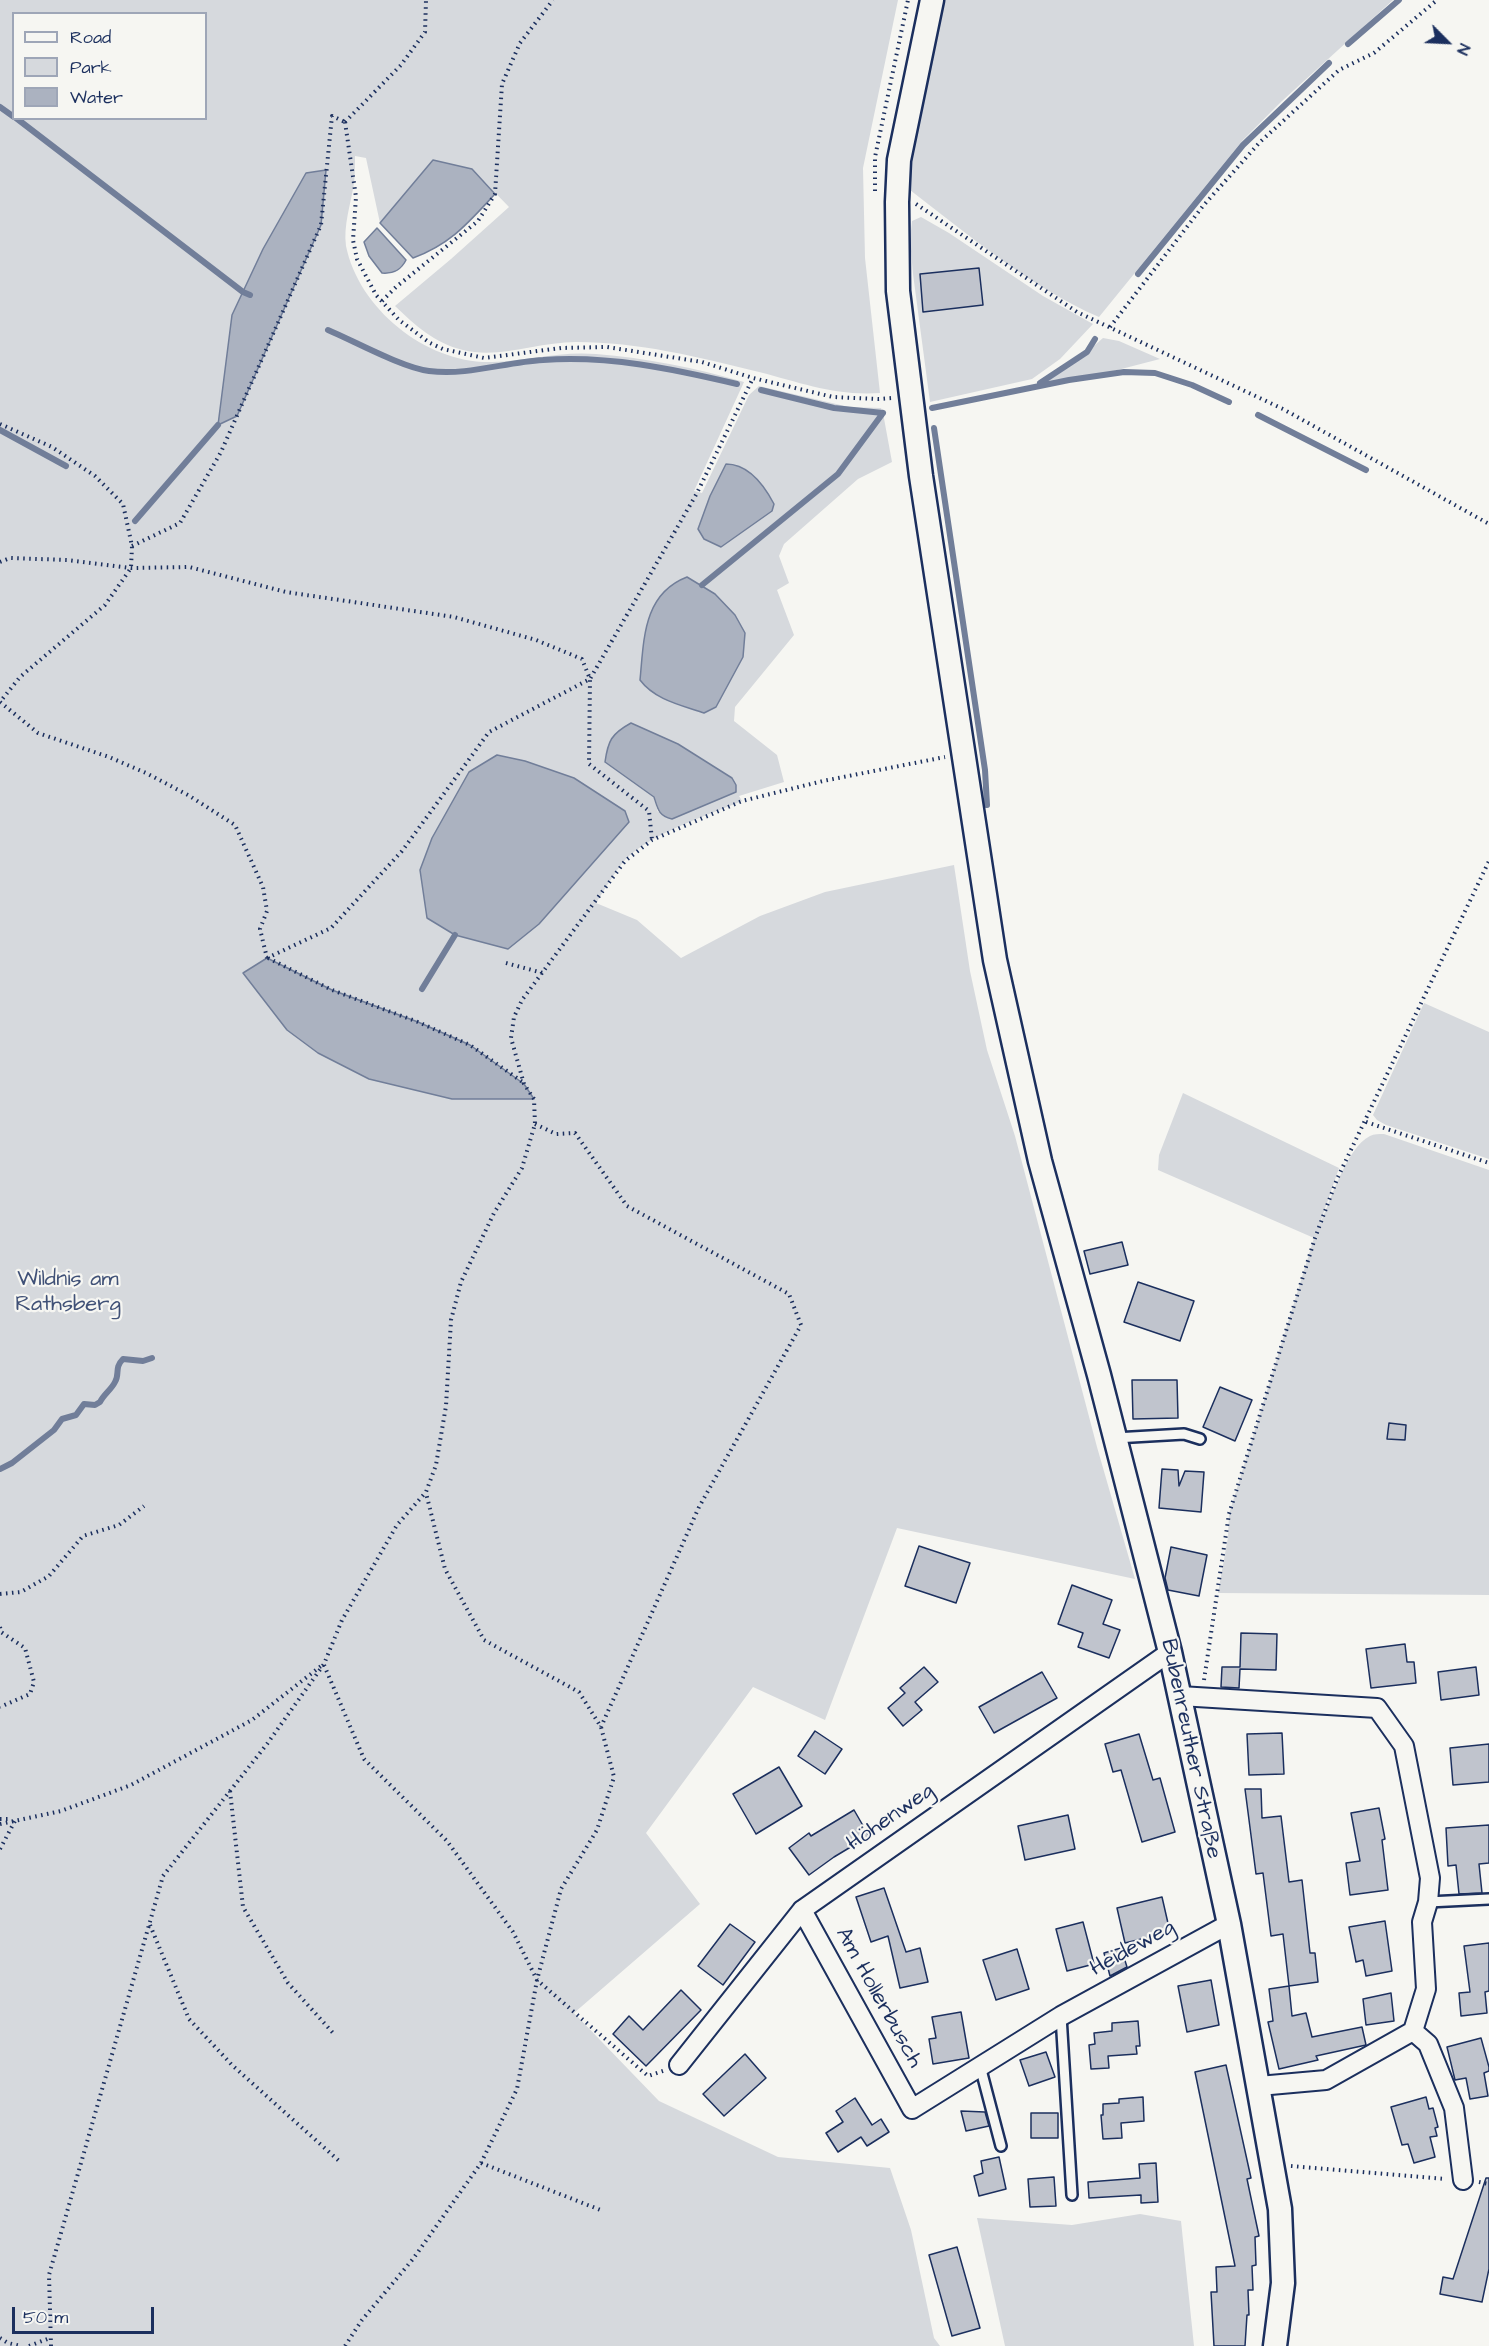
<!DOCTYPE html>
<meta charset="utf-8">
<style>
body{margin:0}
#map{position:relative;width:1489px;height:2346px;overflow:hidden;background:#f6f6f2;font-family:"Architects Daughter",sans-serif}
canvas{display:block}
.legend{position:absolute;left:12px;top:12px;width:195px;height:108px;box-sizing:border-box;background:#f6f6f2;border:2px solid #9ea6b7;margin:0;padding:8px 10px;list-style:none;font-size:18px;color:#1b2f5e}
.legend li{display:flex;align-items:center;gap:12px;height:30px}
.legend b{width:30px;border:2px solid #9ea6b7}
.north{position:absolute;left:1417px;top:12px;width:60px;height:60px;-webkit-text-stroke:4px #f6f6f2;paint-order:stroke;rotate:114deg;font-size:16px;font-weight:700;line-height:24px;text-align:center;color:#1b2f5e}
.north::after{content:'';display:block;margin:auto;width:21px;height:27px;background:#1b2f5e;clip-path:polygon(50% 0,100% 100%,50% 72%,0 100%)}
.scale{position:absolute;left:12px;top:2307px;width:142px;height:27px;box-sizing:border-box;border:3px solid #1b2f5e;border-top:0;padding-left:8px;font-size:18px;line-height:21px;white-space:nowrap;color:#1b2f5e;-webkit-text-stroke:4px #f6f6f2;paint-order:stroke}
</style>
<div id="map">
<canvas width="1489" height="2346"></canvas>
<ul class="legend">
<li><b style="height:8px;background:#f6f6f2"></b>Road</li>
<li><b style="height:16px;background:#d6d9dd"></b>Park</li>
<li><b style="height:16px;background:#abb2c0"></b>Water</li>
</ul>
<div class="north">N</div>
<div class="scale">50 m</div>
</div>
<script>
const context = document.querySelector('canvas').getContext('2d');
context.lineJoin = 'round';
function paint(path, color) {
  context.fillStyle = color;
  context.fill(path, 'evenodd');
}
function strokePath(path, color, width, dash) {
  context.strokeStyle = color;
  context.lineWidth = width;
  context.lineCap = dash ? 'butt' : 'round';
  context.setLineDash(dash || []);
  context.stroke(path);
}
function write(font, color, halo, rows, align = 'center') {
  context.font = font + ' "Architects Daughter",sans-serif';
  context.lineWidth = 4.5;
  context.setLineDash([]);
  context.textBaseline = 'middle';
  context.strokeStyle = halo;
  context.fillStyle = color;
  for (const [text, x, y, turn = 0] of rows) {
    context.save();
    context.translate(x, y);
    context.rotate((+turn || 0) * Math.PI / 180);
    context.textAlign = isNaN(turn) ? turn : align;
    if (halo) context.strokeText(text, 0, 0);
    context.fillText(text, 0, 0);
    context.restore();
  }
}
paint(new Path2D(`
 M0,0H898L863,168L865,258L880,393C835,396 802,383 759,372C699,357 638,342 576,342C538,342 500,359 463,350C434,343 415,325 395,306L451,259L509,207L472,169L433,160L380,223L366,158L355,156C355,165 355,174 354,183C351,203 343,226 346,246C359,310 428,364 492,362C528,361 559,351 596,354C646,358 696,368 744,382L694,491L702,493L749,395L759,386L849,407L881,408L883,413L892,462L858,479L784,544L779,556L789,583L777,590L794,635L735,707L734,721L777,755L784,782L739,796L742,801C708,815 650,834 625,860C614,873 605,889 596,903L637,920L681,958L760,916L825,892L954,865L970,971L987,1050L1015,1136L1097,1447L1135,1579L897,1528L825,1720L753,1687L646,1833L700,1904L574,2013L659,2101L778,2157L890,2168L911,2230L934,2338L940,2346H0ZM14,14H206V118H14ZM306,173L321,225L237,416L232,315L263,249ZM726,464L744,529L721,547L698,529L710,496ZM631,723L678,744L732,778L658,812ZM497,755L525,761L574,778L420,870L432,838L469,772ZM267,958L332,990L418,1022L470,1045L524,1084L243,973Z
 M943,0H1393L1282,101L1243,140L1099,317C1030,287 970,236 910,190L908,185L912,151Z
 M921,217L949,233L1043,296L1093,324L1060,359L1032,379L930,402L913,274L910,240L912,221Z
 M1103,338L1119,341L1160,359L1098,375L1035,387L1080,358Z
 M1424,1003L1489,1032V1159L1386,1125L1377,1120L1373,1115Z
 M1183,1093L1339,1168L1319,1226C1330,1203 1346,1148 1370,1136C1374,1134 1379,1134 1384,1134L1489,1170V1595L1218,1593L1228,1537L1229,1514L1314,1238L1158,1170L1159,1155Z
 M1140,2214L1181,2221L1194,2346H1005L977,2218L1072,2225Z`), '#d6d9dd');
const water = new Path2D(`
 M433,160L472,169L495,194C468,223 451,244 413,258L380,223Z
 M326,170L321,225L237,416L218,425L232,315L263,249L306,173Z
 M377,228L406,260C401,270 394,274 382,273L369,256L364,242Z
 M726,464C749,464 764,485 774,504L772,511L721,547L704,539L698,529L710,496Z
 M687,577L715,594L735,615L745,633L743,657L716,707L704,713C681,705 655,700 640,680C644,639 643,594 687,577Z
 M631,723L678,744L732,778L736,785V792L672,819C659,816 658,810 654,797L605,762C608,741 611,734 631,723Z
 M497,755L525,761L574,778L625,811L629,822L539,924L508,949L455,935L427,918L420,870L432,838L469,772Z
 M267,958L332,990L418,1022L470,1045L524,1084L534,1099H452L369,1079L318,1053L287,1030L243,973Z`);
paint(water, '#abb2c0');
strokePath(water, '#717e99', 1.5);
strokePath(new Path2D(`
 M1348,44L1399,0
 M0,107L14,117
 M16,118L243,292L250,295
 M1138,274L1243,145L1329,63
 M328,330C354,341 403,368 429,371C468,376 505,362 543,360C608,355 673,369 737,384
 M1040,383L1087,352L1095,339
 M761,390L834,408L883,413
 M932,408L1069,380L1124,372L1155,373L1192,385L1229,402
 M1258,415L1366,470
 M934,428L985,770L987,805
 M0,430L66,466
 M135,521L218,425
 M702,585L838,474L883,413
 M422,989L455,935
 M0,1469L12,1463L54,1430L62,1419L76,1415L84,1404L95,1405L100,1402C104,1394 111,1390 115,1382C120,1374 114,1368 123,1359L143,1361L152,1358`), '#717e99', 6);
const building = new Path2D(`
 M979,268L983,305L923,312L920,274Z
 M1122,1242L1128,1265L1090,1274L1084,1251Z
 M1138,1282L1194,1301L1180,1341L1124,1322Z
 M1132,1380H1177L1178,1418L1133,1419Z
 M1220,1387L1252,1400L1235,1441L1203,1427Z
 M1389,1423L1406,1425L1405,1440L1387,1439Z
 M1162,1469L1178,1470L1179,1486L1185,1471L1204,1472L1201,1512L1159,1508Z
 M919,1546L970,1563L956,1603L905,1586Z
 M1171,1547L1207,1555L1199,1596L1168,1590L1165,1578Z
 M1072,1585L1112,1600L1103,1624L1120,1630L1109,1658L1078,1647L1083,1633L1058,1624Z
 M1241,1633L1277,1634L1276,1670L1240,1669L1239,1688L1221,1687L1222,1667H1240Z
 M1405,1644L1407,1662H1414L1416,1683L1371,1688L1366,1649Z
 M924,1667L938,1682L915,1702L922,1710L903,1726L888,1708L905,1693L900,1688Z
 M1476,1667L1479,1695L1441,1700L1438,1672Z
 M1042,1672L1057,1698L994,1733L979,1707Z
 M815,1731L842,1749L825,1774L798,1756Z
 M1282,1733L1284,1774L1249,1775L1247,1734Z
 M1139,1734L1153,1780L1160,1778L1175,1832L1142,1842L1121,1770L1113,1772L1105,1744Z
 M1489,1744V1782L1453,1785L1450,1748Z
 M779,1767L802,1806L756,1834L733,1794Z
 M1245,1789H1261L1262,1818L1281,1816L1289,1882L1302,1880L1310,1953H1315L1318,1982L1289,1986L1283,1934L1271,1936L1263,1873L1256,1874Z
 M1379,1808L1385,1839L1382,1840L1388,1890L1350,1895L1346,1863L1360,1861L1351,1813Z
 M854,1810L869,1836L834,1857L809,1875L789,1848L809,1833L811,1836Z
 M1068,1815L1075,1849L1025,1860L1018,1826Z
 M1489,1825V1863L1479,1864L1482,1893L1459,1894L1456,1865L1448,1866L1446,1828Z
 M884,1888L906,1952L920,1948L928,1982L900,1988L888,1936L871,1942L856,1897Z
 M1162,1897L1170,1932L1125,1943L1117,1908Z
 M1385,1921L1392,1971L1366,1976L1363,1960L1356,1962L1349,1927Z
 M1083,1922L1094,1964L1067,1971L1056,1929Z
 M730,1924L755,1942L723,1985L698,1966Z
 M1489,1943V1991L1485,1992L1487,2013L1461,2016L1459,1993L1470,1992L1464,1946Z
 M1121,1948L1127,1967L1110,1976L1104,1953Z
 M1017,1949L1029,1989L996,2000L983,1960Z
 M1211,1980L1219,2025L1187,2032L1178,1986Z
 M1289,1986L1292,2016L1306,2013L1312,2037L1362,2027L1366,2045L1316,2056L1318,2060L1279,2069L1268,2022L1273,2021L1269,1989Z
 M681,1990L701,2010L646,2066L613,2034L629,2016L643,2030Z
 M1391,1993L1394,2021L1366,2025L1363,1999Z
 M961,2012L969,2058L933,2064L929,2039L936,2038L932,2017Z
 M1138,2021L1140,2046H1136L1137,2054L1108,2056L1109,2068L1091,2069L1089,2045L1095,2044L1094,2033L1112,2031V2023Z
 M1481,2038L1489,2067V2071L1484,2073L1488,2096L1470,2099L1466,2078L1455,2080L1447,2047Z
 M1046,2052L1055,2077L1029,2086L1020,2060Z
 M745,2054L766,2078L724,2116L703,2094Z
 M1226,2065L1251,2178L1247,2179L1259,2236L1255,2237L1256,2265L1252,2266L1253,2290H1248L1249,2315H1247L1245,2346H1214L1211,2292H1217L1216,2267L1235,2266L1195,2072Z
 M1143,2097L1144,2121L1121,2123L1122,2138L1103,2139L1101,2115H1103V2104L1119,2103V2099Z
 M1426,2097L1429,2109L1433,2108L1438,2127L1435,2128L1437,2136L1430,2137L1435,2157L1414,2163L1408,2144L1402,2145L1391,2107Z
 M855,2098L872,2125L881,2119L889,2132L867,2146L861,2137L838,2152L826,2133L843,2122L836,2111Z
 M961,2111L985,2112L989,2126L966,2131Z
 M1031,2113H1058V2138H1031Z
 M999,2157L1006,2189L979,2196L974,2176L983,2173L981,2161Z
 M1156,2163L1158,2202L1141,2203V2195L1089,2198L1088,2182L1140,2178L1139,2164Z
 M1054,2177L1056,2206L1030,2207L1028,2179Z
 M1486,2178H1489V2269L1482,2302L1440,2294L1443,2277L1453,2279Z
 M957,2247L980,2328L952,2336L929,2255Z`);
paint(building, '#c0c4cd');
strokePath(building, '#1b2f5e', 1.5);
const service = new Path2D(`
 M1115,1438L1184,1434L1200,1439
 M1428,1902L1489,1899
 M1061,2016L1072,2195
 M980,2066L1001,2146`);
const minor = new Path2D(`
 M1180,1696L1377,1708L1404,1746L1430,1878L1428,1902L1422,1922L1426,1989L1413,2031L1326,2080L1259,2086
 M802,1910L912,2109L1061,2016L1229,1924
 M1413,2031L1428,2044L1454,2108L1463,2180
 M679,2065L802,1910L1170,1652`);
const tertiary = new Path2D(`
 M932,0L899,160L897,202L898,291L921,476L995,960L1040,1161L1099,1375L1170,1652L1229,1924L1280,2209L1283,2283L1275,2346`);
strokePath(service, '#1b2f5e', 14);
strokePath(minor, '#1b2f5e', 22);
strokePath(tertiary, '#1b2f5e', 27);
strokePath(new Path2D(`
 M345,122L356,197L353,240L357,259L376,295L399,320L430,343L443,349L484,358L561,348L607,347L702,362L753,378L833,397L879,399L892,398
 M345,122L401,65L425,32L426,0
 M875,191V157L908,0
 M916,204L1077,312L1283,409L1489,524
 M382,301L396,287L478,221L495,194L502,84L520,43L553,0
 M1110,327L1203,206L1260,142L1339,70L1374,53L1437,0
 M0,424L52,447L95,476L123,504L132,546L131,568L105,605L20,677L0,702L38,733L109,757L146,773L188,795L235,825L263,887L267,911L260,929L267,958
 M132,546L180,523L221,452L321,225L332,116L345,122
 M0,562L10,558L67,560L131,568L189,567L286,592L454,617L536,640L582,659L590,679L589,764L649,811L652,840
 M267,958L331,928L402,851L489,732L590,679L697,493L753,378
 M268,958L332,990L418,1022L470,1045L524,1083
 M506,963L543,973
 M1366,1122L1489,1163
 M535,1124L556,1134L575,1133L627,1206L789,1294L801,1325L699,1507L601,1727
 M0,1594L21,1592L49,1576L83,1536L119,1525L144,1506
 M0,1627L1,1632L25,1648L34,1682L30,1694L0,1707
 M324,1665L364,1759L447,1841L513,1932L537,1980L648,2076L663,2071
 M1204,1680L1229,1514L1315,1238L1337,1179L1489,861
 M230,1791L243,1907L288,1983L334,2034
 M0,1819H9
 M0,1824L61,1811L131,1785L252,1720L321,1666
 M0,1849L16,1819
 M150,1925L189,2019L232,2065L339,2161
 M481,2163L603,2211
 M1291,2166L1445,2179
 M1479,2182L1489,2184
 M0,2338L8,2343L21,2346
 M29,2346L50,2338
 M51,2346L49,2275L163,1876L267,1744L324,1664L342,1620L397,1525L426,1492L436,1465L446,1406L451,1320L461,1282L494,1213L522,1168L535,1124L534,1099L524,1084L511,1038L514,1017L522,1000L625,861L652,840L742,801L823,781L945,757
 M345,2346L362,2320L413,2259L481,2163L517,2089L537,1980L561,1889L597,1830L614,1777L601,1727L579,1692L484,1640L445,1569L426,1493`), '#1b2f5e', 4, [1.5, 4.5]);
strokePath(service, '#f6f6f2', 9);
strokePath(minor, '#f6f6f2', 18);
strokePath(tertiary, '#f6f6f2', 22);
write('22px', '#405177', '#f6f6f2', [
 ["Wildnis am",68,1280],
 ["Rathsberg",68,1305]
]);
write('22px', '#1b2f5e', '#f6f6f2', [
 ["Bubenreuther Straße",1190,1749,78],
 ["Höhenweg",891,1818,-35],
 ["Heideweg",1133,1949,-29],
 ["Am Hollerbusch",878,1998,61]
]);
</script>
